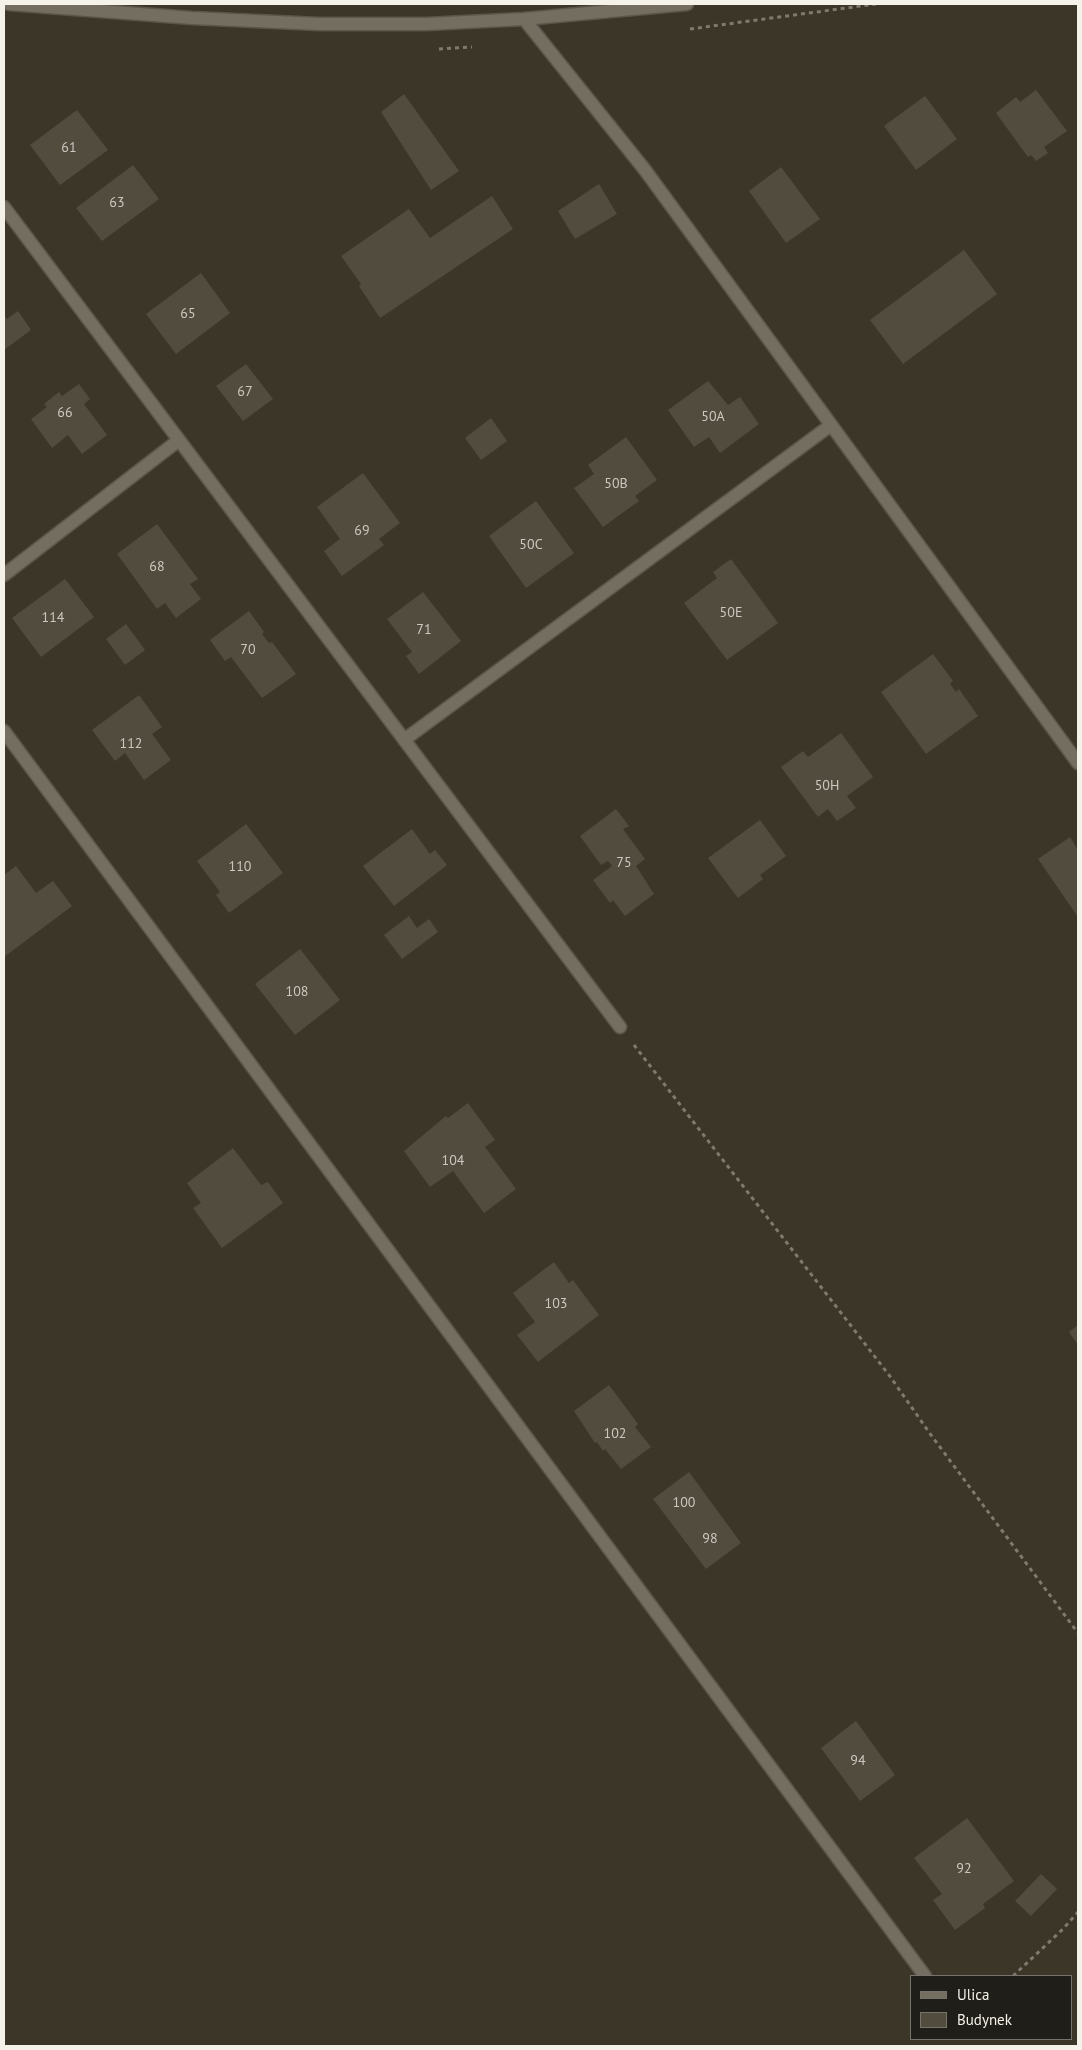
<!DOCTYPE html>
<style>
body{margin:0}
#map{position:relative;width:1082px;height:2050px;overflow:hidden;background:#3c3629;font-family:"PT Sans",sans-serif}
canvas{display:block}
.frame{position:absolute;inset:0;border:5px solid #f5f2ea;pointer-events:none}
.legend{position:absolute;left:910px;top:1975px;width:162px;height:65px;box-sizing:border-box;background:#201e18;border:1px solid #75736c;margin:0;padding:6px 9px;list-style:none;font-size:15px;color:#f5f2ea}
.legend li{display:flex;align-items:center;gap:10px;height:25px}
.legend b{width:25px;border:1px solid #75736c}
</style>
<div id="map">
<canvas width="1082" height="2050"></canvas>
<div class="frame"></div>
<ul class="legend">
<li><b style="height:6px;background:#746e60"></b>Ulica</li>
<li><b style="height:14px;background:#524c3f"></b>Budynek</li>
</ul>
</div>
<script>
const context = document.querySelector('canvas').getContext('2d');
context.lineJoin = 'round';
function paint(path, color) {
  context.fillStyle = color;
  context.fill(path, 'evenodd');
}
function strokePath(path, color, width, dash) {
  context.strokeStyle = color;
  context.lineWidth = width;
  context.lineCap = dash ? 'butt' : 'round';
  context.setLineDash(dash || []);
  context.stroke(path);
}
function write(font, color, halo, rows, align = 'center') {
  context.font = font + ' "PT Sans",sans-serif';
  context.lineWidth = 4.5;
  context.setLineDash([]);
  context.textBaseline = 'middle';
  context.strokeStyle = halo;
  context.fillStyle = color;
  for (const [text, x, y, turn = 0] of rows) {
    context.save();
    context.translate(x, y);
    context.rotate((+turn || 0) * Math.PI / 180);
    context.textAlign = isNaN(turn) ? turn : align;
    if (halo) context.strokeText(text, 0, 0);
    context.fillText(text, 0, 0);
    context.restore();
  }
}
paint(new Path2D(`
 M1036,90L1067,131L1044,147L1048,153L1036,161L1031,155L1028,157L996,113L1016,97L1020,102Z
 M404,94L459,171L431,190L381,112Z
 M925,96L957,139L916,170L884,126Z
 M77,110L108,150L60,185L30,145Z
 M133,165L159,199L102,241L76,208Z
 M781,167L820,219L786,243L749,191Z
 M599,184L617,214L575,239L558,211Z
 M492,196L513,229L380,318L359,286L361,284L341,256L409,209L430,238Z
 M964,250L997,294L903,364L870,320Z
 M201,273L230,313L176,354L146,314Z
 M18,311L31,330L4,350V315L7,319Z
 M246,364L273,399L243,421L216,386Z
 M708,381L728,405L740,397L759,424L720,453L709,437L694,447L668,410Z
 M79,384L90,399L84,404L107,435L82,454L68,435L52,448L31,419L47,407L44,404L59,392L62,396Z
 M491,418L507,441L481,460L465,438Z
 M626,437L657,480L635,496L639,501L603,527L574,488L594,474L588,465Z
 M363,473L400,523L379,539L384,545L342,576L324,551L340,539L317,507Z
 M536,501L574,553L526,588L489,536Z
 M157,524L198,579L190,584L201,599L176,618L165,603L157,609L117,554Z
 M731,559L778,623L727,660L684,603L717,578L713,572Z
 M65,579L94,617L41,657L12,618Z
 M423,592L461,641L419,674L406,656L412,652L387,619Z
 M249,611L264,632L262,634L269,643L272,642L296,674L262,698L231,657L225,661L210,640Z
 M126,624L145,650L125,665L106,639Z
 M933,654L953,681L950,684L956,692L959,689L978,716L926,754L881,692Z
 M139,695L162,727L152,734L171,760L144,780L125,753L115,761L92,730Z
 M841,733L873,777L847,796L856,808L837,821L828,809L818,817L781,767L803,751L808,757Z
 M616,809L629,826L623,829L645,859L636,866L654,894L625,916L613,900L610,903L593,880L612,866L608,861L601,865L580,836Z
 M760,820L786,856L760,875L763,879L738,898L708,858Z
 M246,824L283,873L229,913L216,895L220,892L197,861Z
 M412,829L430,854L435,850L447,865L394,906L363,866Z
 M1070,837L1078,850V917L1038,859Z
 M16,866L36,893L53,881L72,906L4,957V875Z
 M409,916L417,928L429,919L438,932L402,959L384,935Z
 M300,949L340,1000L295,1035L255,984Z
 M468,1103L495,1140L485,1147L516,1189L484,1213L453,1171L430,1187L404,1151L446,1116L448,1118Z
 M233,1148L261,1185L268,1182L283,1203L222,1248L193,1208L201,1203L187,1183Z
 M554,1262L569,1283L573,1280L599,1315L538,1362L517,1335L535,1322L513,1293Z
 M1078,1325V1345L1069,1332Z
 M609,1385L638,1424L635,1427L651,1447L621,1469L605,1449L603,1451L597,1442L595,1443L574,1411Z
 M689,1472L741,1543L706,1569L653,1499Z
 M856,1721L895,1775L860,1801L821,1748Z
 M967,1818L1014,1881L983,1904L985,1908L955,1930L933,1900L942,1894L914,1858Z
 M1041,1874L1057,1889L1031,1916L1015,1901Z`), '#524c3f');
const minor = new Path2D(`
 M9,4L192,18L319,24H427L524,19L687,4
 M524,19L645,170L1078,763
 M4,207L620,1027
 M4,575L179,440
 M4,731L925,1976
 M404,740L831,425`);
strokePath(minor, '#5a554a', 15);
strokePath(new Path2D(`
 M690,29L876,4
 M439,49L472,47
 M634,1045L889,1375L931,1435L1078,1633
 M1013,1976L1063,1929L1078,1912`), '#7e7a6e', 3, [4, 4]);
strokePath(minor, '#746e60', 12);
write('14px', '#ccc8bf', null, [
 ["61",69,148],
 ["63",117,203],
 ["65",188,314],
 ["67",245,392],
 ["66",65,413],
 ["50A",713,417],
 ["50B",616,484],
 ["69",362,531],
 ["50C",531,545],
 ["68",157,567],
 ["50E",731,613],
 ["114",53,618],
 ["71",424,630],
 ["70",248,650],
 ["112",131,744],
 ["50H",827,786],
 ["75",624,863],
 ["110",240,867],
 ["108",297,992],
 ["104",453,1161],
 ["103",556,1304],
 ["102",615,1434],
 ["100",684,1503],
 ["98",710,1539],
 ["94",858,1761],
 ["92",964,1869]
]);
</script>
